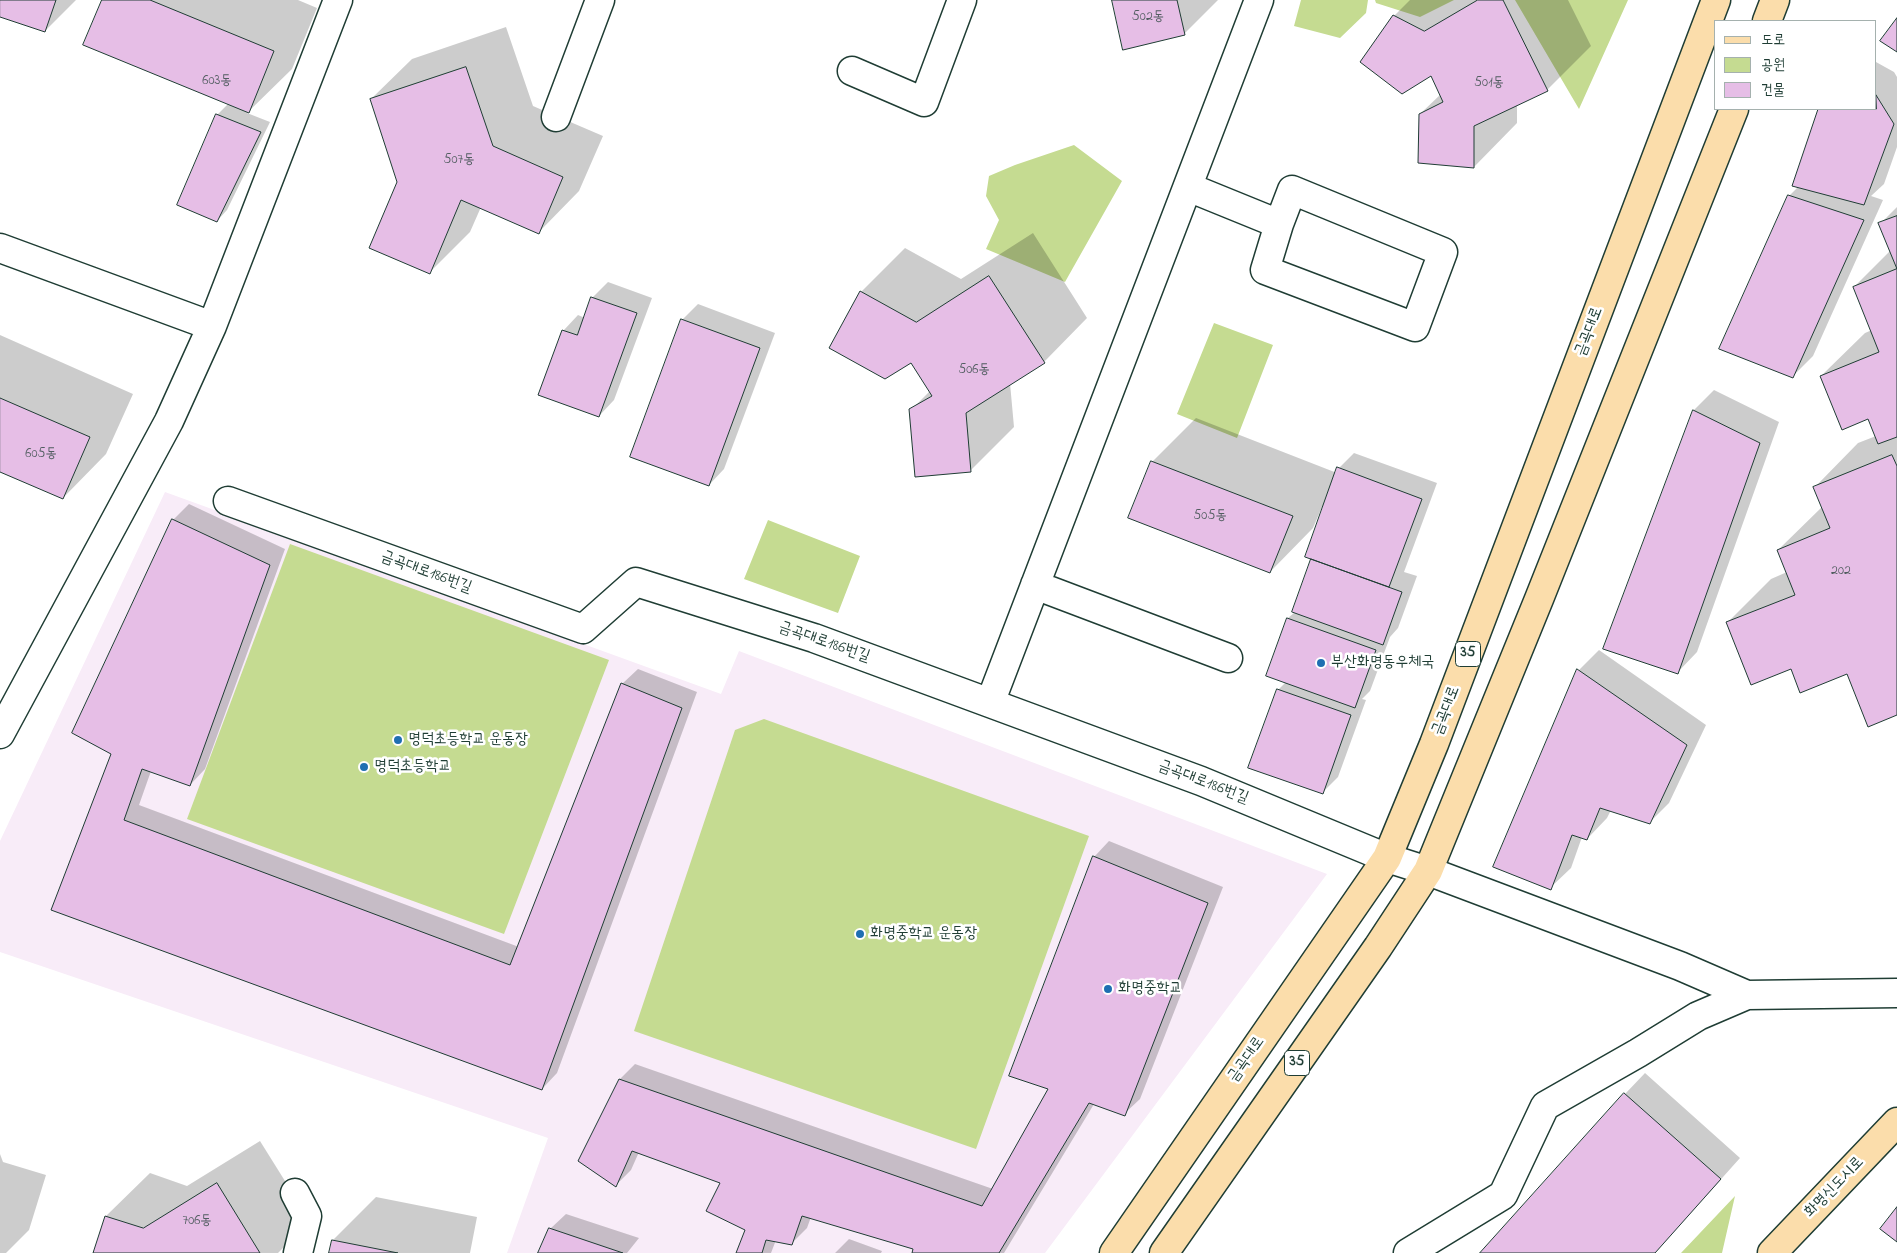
<!DOCTYPE html>
<meta charset="utf-8">
<style>
body{margin:0}
#map{position:relative;width:1897px;height:1253px;overflow:hidden;background:#fff;font-family:"Indie Flower","Poor Story",sans-serif}
canvas{display:block}
.legend{position:absolute;left:1714px;top:20px;width:162px;height:90px;box-sizing:border-box;background:#fff;border:1px solid #a5b1ae;margin:0;padding:6px 9px;list-style:none;font-size:15px;color:#1f3d34}
.legend li{display:flex;align-items:center;gap:10px;height:25px}
.legend b{width:25px;border:1px solid #a5b1ae}
</style>
<div id="map">
<canvas width="1897" height="1253"></canvas>
<ul class="legend">
<li><b style="height:6px;background:#fbddab"></b>도로</li>
<li><b style="height:14px;background:#c5db91"></b>공원</li>
<li><b style="height:14px;background:#e6bee6"></b>건물</li>
</ul>
</div>
<script>
const context = document.querySelector('canvas').getContext('2d');
context.lineJoin = 'round';
function paint(path, color) {
  context.fillStyle = color;
  context.fill(path, 'evenodd');
}
function strokePath(path, color, width, dash) {
  context.strokeStyle = color;
  context.lineWidth = width;
  context.lineCap = dash ? 'butt' : 'round';
  context.setLineDash(dash || []);
  context.stroke(path);
}
function write(font, color, halo, rows, align = 'center') {
  context.font = font + ' "Indie Flower","Poor Story",sans-serif';
  context.lineWidth = 5;
  context.setLineDash([]);
  context.textBaseline = 'middle';
  context.strokeStyle = halo;
  context.fillStyle = color;
  for (const [text, x, y, turn = 0] of rows) {
    context.save();
    context.translate(x, y);
    context.rotate((+turn || 0) * Math.PI / 180);
    context.textAlign = isNaN(turn) ? turn : align;
    if (halo) context.strokeText(text, 0, 0);
    context.fillText(text, 0, 0);
    context.restore();
  }
}
paint(new Path2D(`
 M165,492L721,694L739,651L1327,874L1045,1253H507L548,1138L0,952V841Z`), '#f8ecf8');
paint(new Path2D(`
 M1301,0H1368L1366,13L1340,38L1294,26Z
 M1375,0H1454L1420,17L1376,3Z
 M1515,0H1628L1579,109Z
 M1074,145L1122,181L1065,282L986,249L999,220L986,196L989,176L1015,165Z
 M1214,323L1273,345L1237,438L1177,414Z
 M768,520L860,556L838,613L744,579Z
 M290,544L609,660L504,934L187,819Z
 M764,719L1089,836L976,1149L634,1031L735,730Z
 M1735,1196L1722,1253H1681Z`), '#c5db91');
paint(new Path2D(`
 M0,0H76L45,31L0,15Z
 M103,0H298L317,8L292,69L247,113L270,122L227,210L217,221V115L228,104Z
 M1113,0H1218L1184,34Z
 M1410,0H1568L1591,46L1547,90L1517,104V123L1474,167L1420,114L1441,94L1431,75L1361,61L1394,16Z
 M506,27L533,106L603,136L579,191L539,232L481,207L470,232L430,272L371,99L412,59Z
 M1876,62L1894,72L1897,77V147L1884,184L1871,196L1883,200L1813,356L1793,376L1789,196L1798,187L1793,186L1820,109H1876Z
 M1897,207V714L1847,672L1727,623L1771,579L1787,572L1778,550L1823,506L1815,487L1858,443L1876,436L1869,418L1821,376L1865,333L1872,330L1854,287L1891,250L1880,224Z
 M1033,233L1087,318L1044,362L1010,383L1014,427L971,470L911,410L930,391L912,361L861,292L905,248L961,279Z
 M608,282L652,298L614,400L599,416L563,331L578,315L585,318L592,298Z
 M698,304L775,333L724,469L709,485L682,320Z
 M0,335L133,394L106,454L63,498L0,470Z
 M1714,390L1779,422L1697,652L1677,673L1604,649L1694,410Z
 M1196,418L1337,473L1339,468L1354,453L1437,483L1404,572L1417,576L1398,628L1390,637L1370,691L1362,699L1366,700L1338,777L1322,793L1278,690L1286,682L1288,618L1295,612L1313,558L1324,508L1322,507L1313,528L1270,572L1152,462Z
 M189,504L285,549L205,769L190,785L151,771L139,805L519,947L622,684L638,669L697,692L557,1073L542,1089L53,910L112,753L173,520Z
 M1599,650L1706,725L1669,803L1649,823L1611,810L1607,818L1587,839L1582,837L1571,868L1550,888L1495,866L1579,670Z
 M1109,841L1223,887L1140,1099L1124,1114L1094,1104L1004,1253H914V1248L811,1217L807,1228L791,1244L776,1240L771,1253H737L747,1229L722,1182L639,1152L631,1170L616,1185L580,1160L620,1079L635,1064L993,1189L1050,1089L1094,857Z
 M1645,1073L1740,1158L1655,1253H1482L1625,1094Z
 M260,1141L310,1221L278,1253H94L106,1216L150,1173L187,1186Z
 M0,1154L3,1162L46,1175L29,1230L6,1253H0Z
 M376,1197L477,1217L470,1253H330L333,1240Z
 M566,1214L639,1238L627,1253H539L550,1229Z
 M849,1239L882,1251L881,1253H835Z`), '#0003');
const building = new Path2D(`
 M0,0H56L45,32L0,17Z
 M102,0H150L274,51L249,113L83,45Z
 M1112,0H1177L1185,35L1123,50Z
 M1478,0H1503L1548,91L1474,126V168L1418,163L1419,114L1443,102L1431,76L1402,94L1360,62L1393,15L1424,31Z
 M1897,18V52L1880,41Z
 M466,67L493,146L563,177L539,234L461,200L430,274L369,248L397,182L370,99Z
 M1876,95L1894,124L1864,205L1792,186L1818,109H1876Z
 M216,114L261,132L217,222L177,205Z
 M1788,195L1864,220L1793,378L1719,349Z
 M1897,216V269L1878,223Z
 M1897,269V437L1878,444L1868,419L1842,430L1820,376L1879,352L1853,287Z
 M989,276L1045,363L966,413L971,472L915,477L909,409L932,396L911,363L885,379L829,348L860,291L916,322Z
 M591,297L637,313L599,417L538,395L562,330L577,335Z
 M681,319L760,348L709,486L630,457Z
 M0,398L90,437L63,499L0,472Z
 M1693,410L1760,443L1678,674L1603,649Z
 M1892,455L1897,466V715L1868,727L1847,674L1800,693L1791,669L1751,685L1726,622L1795,595L1777,550L1830,528L1813,487Z
 M1151,461L1293,516L1270,573L1128,518Z
 M1337,467L1422,499L1389,587L1305,557Z
 M172,519L270,565L190,786L142,769L124,820L510,965L621,683L682,708L542,1090L51,910L111,754L72,733Z
 M1311,559L1402,592L1383,645L1292,612Z
 M1287,618L1376,650L1355,708L1266,676Z
 M1577,669L1687,745L1650,824L1600,808L1587,840L1572,835L1551,890L1493,867Z
 M1277,689L1351,715L1323,794L1248,768Z
 M1093,856L1208,903L1125,1116L1089,1103L999,1253H912L913,1249L802,1216L792,1245L766,1240L762,1253H736L745,1230L706,1211L720,1183L632,1151L616,1187L578,1161L619,1079L982,1206L1048,1089L1009,1076Z
 M1624,1093L1721,1179L1655,1253H1480Z
 M217,1183L260,1253H93L105,1216L143,1228Z
 M1897,1207V1242L1880,1229Z
 M549,1228L623,1253H538Z
 M332,1240L398,1253H329Z`);
paint(building, '#e6bee6');
strokePath(building, '#1f3d34', 1);
const minor = new Path2D(`
 M852,71L924,102L962,0
 M556,117L600,0
 M1188,187L1279,224L1265,270L1415,327L1443,252L1292,190L1279,224
 M0,248L212,326
 M228,501L583,629L636,582L814,638L1201,781L1387,858L1428,871L1680,966L1747,995
 M1035,585L1228,658
 M990,703L1259,0
 M0,734L169,421L212,326L338,0
 M295,1193L307,1216L298,1253
 M1408,1253L1503,1195L1545,1106L1638,1053L1698,1016L1747,995L1897,993`);
const major = new Path2D(`
 M1767,21L1775,0
 M1114,1253L1387,858L1434,744L1716,0
 M1164,1253L1378,947L1428,871L1539,599L1734,109
 M1772,1253L1897,1122`);
strokePath(minor, '#1f3d34', 31);
strokePath(major, '#1f3d34', 31);
strokePath(minor, '#fff', 28);
strokePath(major, '#fbddab', 28);
for (const [x, y, r, color] of [
 [1321,663,5,"#1f6fb2"],
 [398,740,5,"#1f6fb2"],
 [364,767,5,"#1f6fb2"],
 [860,934,5,"#1f6fb2"],
 [1108,989,5,"#1f6fb2"]
]) {
  const dot = new Path2D();
  dot.arc(x, y, r, 0, 2 * Math.PI);
  context.fillStyle = color;
  context.fill(dot);
  strokePath(dot, '#fff', 2);
}
write('14px', '#515d60', null, [
 ["502동",1148,18],
 ["603동",217,82],
 ["501동",1489,84],
 ["507동",459,161],
 ["506동",974,371],
 ["605동",41,455],
 ["505동",1210,517],
 ["202",1841,572],
 ["706동",197,1222]
]);
for (const [x, y, w] of [
 [1468,654,25],
 [1297,1063,25]
]) {
  const box = new Path2D();
  box.roundRect(x - w / 2, y - 12.5, w, 25, 4);
  context.fillStyle = '#fff';
  context.fill(box);
  strokePath(box, '#1f3d34', 1);
}
write('bold 15px', '#1f3d34', null, [
 ["35",1468,654],
 ["35",1297,1063]
]);
write('16px', '#1f3d34', '#fff', [
 ["금곡대로",1590,332,-69],
 ["금곡대로186번길",426,573,20],
 ["금곡대로186번길",824,643,19],
 ["금곡대로",1447,711,-69],
 ["금곡대로186번길",1203,783,21],
 ["금곡대로",1247,1060,-55],
 ["화명신도시로",1835,1188,-46]
]);
write('16px', '#1f3d34', '#fff', [
 ["부산화명동우체국",1331,663],
 ["명덕초등학교 운동장",408,740],
 ["명덕초등학교",374,767],
 ["화명중학교 운동장",870,934],
 ["화명중학교",1118,989]
], 'left');
</script>
